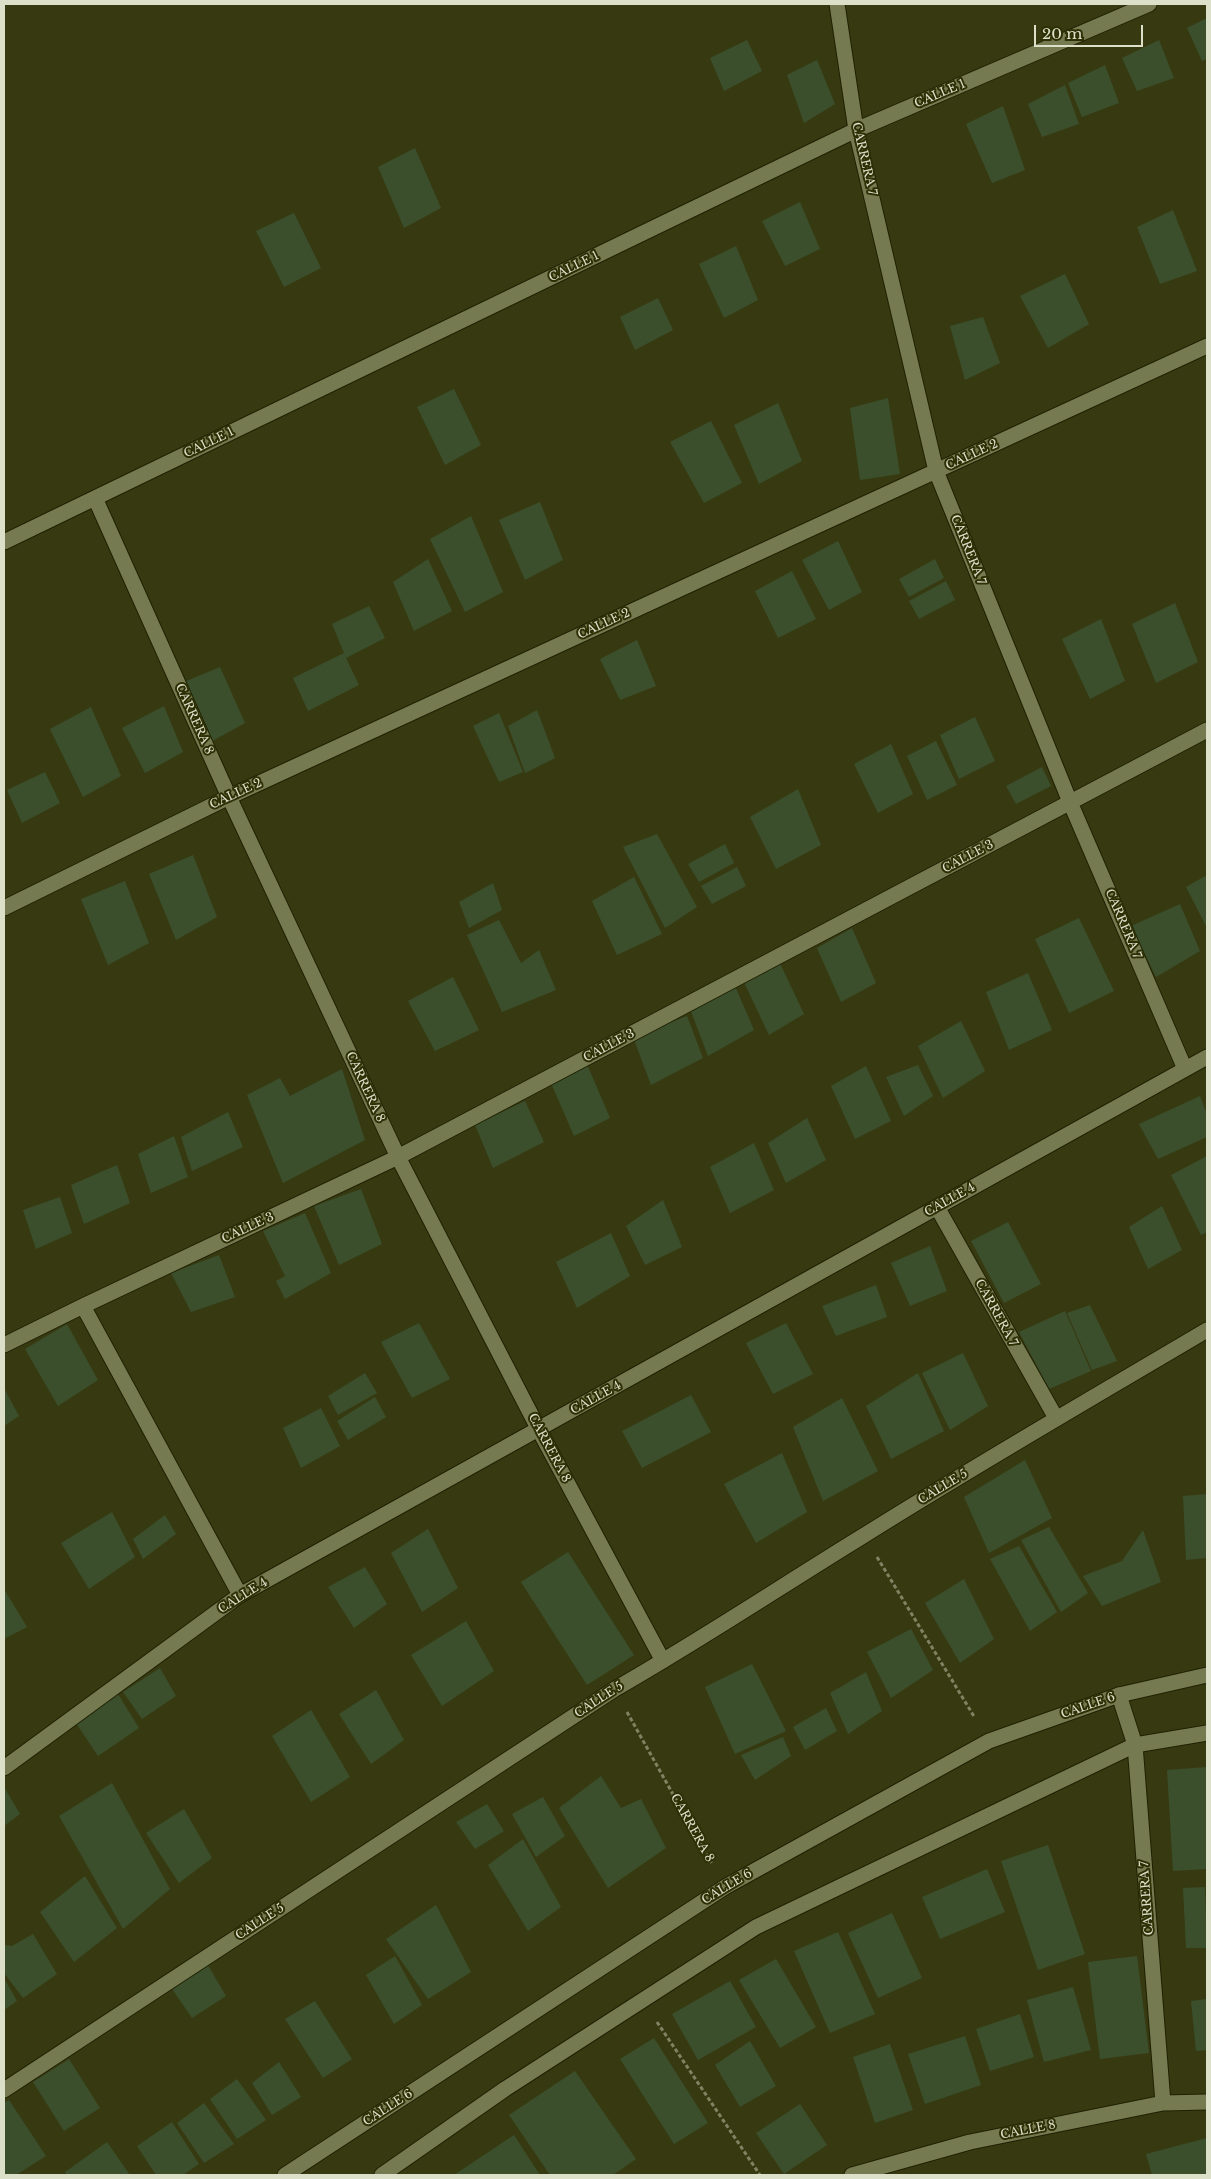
<!DOCTYPE html>
<style>
body{margin:0}
#map{position:relative;width:1211px;height:2179px;overflow:hidden;background:#373a11;font-family:"Libre Baskerville",serif}
canvas{display:block}
.frame{position:absolute;inset:0;border:5px solid #dce0c9;pointer-events:none}
.scale{position:absolute;left:1034px;top:25px;width:109px;height:22px;box-sizing:border-box;border:2px solid #dce0c9;border-top:0;padding-left:6px;font-size:15px;line-height:18px;white-space:nowrap;color:#dce0c9;-webkit-text-stroke:4px #2d3005;paint-order:stroke}
</style>
<div id="map">
<canvas width="1211" height="2179"></canvas>
<div class="frame"></div>
<div class="scale">20 m</div>
</div>
<script>
const context = document.querySelector('canvas').getContext('2d');
context.lineJoin = 'round';
function paint(path, color) {
  context.fillStyle = color;
  context.fill(path, 'evenodd');
}
function strokePath(path, color, width, dash) {
  context.strokeStyle = color;
  context.lineWidth = width;
  context.lineCap = dash ? 'butt' : 'round';
  context.setLineDash(dash || []);
  context.stroke(path);
}
function write(font, color, halo, rows, align = 'center') {
  context.font = font + ' "Libre Baskerville",serif';
  context.lineWidth = 4;
  context.setLineDash([]);
  context.textBaseline = 'middle';
  context.strokeStyle = halo;
  context.fillStyle = color;
  for (const [text, x, y, turn = 0] of rows) {
    context.save();
    context.translate(x, y);
    context.rotate((+turn || 0) * Math.PI / 180);
    context.textAlign = isNaN(turn) ? turn : align;
    if (halo) context.strokeText(text, 0, 0);
    context.fillText(text, 0, 0);
    context.restore();
  }
}
paint(new Path2D(`
 M1207,18V59L1202,61L1187,28Z
 M747,40L762,71L724,91L710,58Z
 M1159,40L1174,78L1137,91L1122,58Z
 M817,60L835,104L804,123L787,75Z
 M1105,65L1119,103L1082,117L1068,83Z
 M1065,85L1079,124L1042,137L1028,104Z
 M1003,106L1025,170L992,183L966,124Z
 M415,148L441,208L404,228L378,167Z
 M800,202L820,249L785,266L762,221Z
 M1173,210L1197,271L1160,284L1137,227Z
 M294,213L321,268L284,287L256,231Z
 M736,246L758,300L724,318L699,264Z
 M1065,274L1089,324L1048,348L1020,296Z
 M658,298L673,330L635,350L620,317Z
 M983,317L1000,363L965,380L950,326Z
 M454,389L481,445L445,465L417,407Z
 M888,398L900,474L860,480L850,408Z
 M778,403L802,461L759,484L734,425Z
 M711,421L742,483L704,503L670,442Z
 M540,502L563,560L525,580L499,520Z
 M471,516L503,592L465,612L430,539Z
 M838,541L862,592L829,610L802,560Z
 M428,559L452,611L414,631L393,582Z
 M935,559L944,578L909,597L899,579Z
 M792,571L816,619L778,638L755,591Z
 M946,581L955,600L919,619L909,601Z
 M1175,603L1198,662L1156,683L1132,624Z
 M369,606L385,638L346,658L359,685L308,711L293,678L344,653L332,624Z
 M1101,619L1125,681L1090,699L1062,639Z
 M637,640L656,686L620,700L600,659Z
 M220,667L245,723L207,744L177,685Z
 M164,706L183,752L145,773L122,728Z
 M91,707L121,776L83,797L50,729Z
 M537,710L555,758L525,773L508,726Z
 M499,713L523,772L499,782L473,726Z
 M975,717L995,761L959,779L940,735Z
 M936,741L957,785L927,800L907,756Z
 M891,744L913,794L878,813L854,764Z
 M1042,767L1051,786L1016,804L1006,786Z
 M45,772L60,803L22,823L7,790Z
 M798,789L821,845L776,869L750,817Z
 M657,834L697,907L665,928L623,847Z
 M725,844L734,863L699,882L688,864Z
 M193,855L217,917L176,940L149,874Z
 M737,867L746,886L712,904L701,886Z
 M1207,875V928L1186,887Z
 M634,877L662,934L617,955L592,901Z
 M125,881L149,943L108,965L81,899Z
 M493,883L502,910L469,928L459,902Z
 M1180,904L1200,951L1156,977L1131,926Z
 M1079,918L1114,991L1069,1013L1035,939Z
 M499,920L521,963L539,950L556,990L502,1012L467,935Z
 M852,928L876,983L841,1002L817,948Z
 M777,957L804,1014L769,1035L742,978Z
 M1028,973L1052,1030L1009,1050L986,992Z
 M453,977L479,1030L435,1051L408,1001Z
 M735,986L754,1030L708,1056L690,1009Z
 M687,1016L703,1058L651,1085L633,1037Z
 M961,1021L985,1071L943,1098L918,1046Z
 M586,1062L610,1118L574,1136L551,1083Z
 M918,1065L933,1096L904,1116L886,1077Z
 M866,1066L891,1121L855,1139L831,1086Z
 M342,1069L365,1140L283,1183L247,1095L280,1078L290,1096Z
 M1200,1096L1207,1114V1137L1158,1159L1139,1124Z
 M525,1101L544,1142L493,1168L475,1125Z
 M228,1112L243,1147L192,1171L181,1137Z
 M807,1118L826,1160L786,1183L768,1143Z
 M174,1136L188,1177L151,1193L138,1154Z
 M754,1143L774,1190L730,1213L710,1167Z
 M1207,1156V1232L1201,1235L1171,1175Z
 M117,1165L130,1203L84,1224L71,1185Z
 M361,1189L382,1244L339,1265L314,1206Z
 M60,1197L72,1233L36,1249L23,1210Z
 M663,1200L682,1247L645,1265L626,1226Z
 M1162,1206L1182,1250L1148,1269L1129,1227Z
 M305,1213L331,1273L285,1299L276,1281L285,1276L263,1231Z
 M1008,1222L1041,1284L1004,1303L971,1241Z
 M611,1233L630,1276L577,1308L556,1262Z
 M930,1246L947,1291L910,1306L891,1263Z
 M219,1255L235,1297L191,1312L171,1273Z
 M876,1285L887,1317L836,1336L822,1306Z
 M1090,1305L1117,1361L1092,1370L1067,1313Z
 M1065,1311L1091,1371L1049,1389L1019,1332Z
 M419,1323L450,1379L412,1398L381,1342Z
 M786,1323L813,1374L773,1394L746,1343Z
 M67,1324L98,1380L58,1406L25,1349Z
 M963,1353L988,1406L950,1430L922,1373Z
 M365,1373L377,1393L338,1415L328,1396Z
 M918,1373L944,1431L891,1459L866,1406Z
 M4,1388L19,1416L4,1426Z
 M691,1395L711,1432L642,1468L622,1431Z
 M375,1397L386,1417L348,1440L337,1421Z
 M842,1398L878,1471L823,1501L793,1427Z
 M321,1408L340,1446L301,1468L283,1428Z
 M782,1453L807,1512L756,1543L724,1484Z
 M1025,1460L1052,1518L989,1553L964,1497Z
 M1207,1494V1558L1186,1560L1183,1496Z
 M112,1512L135,1557L89,1589L61,1543Z
 M165,1515L176,1534L143,1559L133,1539Z
 M1049,1527L1088,1593L1061,1612L1021,1540Z
 M428,1529L458,1588L422,1612L391,1553Z
 M1143,1530L1161,1582L1102,1606L1083,1576L1122,1561Z
 M1019,1546L1057,1612L1030,1631L990,1559Z
 M568,1552L634,1655L587,1685L521,1582Z
 M365,1567L387,1604L354,1628L328,1587Z
 M964,1579L994,1639L960,1663L925,1603Z
 M4,1589L27,1627L4,1639Z
 M466,1621L494,1671L442,1706L411,1655Z
 M911,1629L933,1670L891,1698L867,1652Z
 M752,1664L786,1731L735,1754L705,1687Z
 M160,1668L176,1696L142,1719L123,1692Z
 M866,1672L882,1711L848,1734L830,1693Z
 M376,1690L404,1740L371,1764L339,1714Z
 M118,1694L139,1728L98,1756L76,1723Z
 M826,1708L837,1731L805,1750L793,1727Z
 M311,1710L350,1777L311,1802L272,1736Z
 M783,1737L791,1756L755,1780L741,1755Z
 M1207,1767V1869L1173,1871L1167,1770Z
 M601,1776L621,1808L641,1799L666,1848L608,1888L559,1808Z
 M112,1783L170,1889L123,1929L59,1816Z
 M4,1787L20,1814L4,1826Z
 M543,1797L565,1836L536,1857L512,1814Z
 M487,1804L504,1831L475,1849L456,1822Z
 M184,1809L212,1858L179,1883L146,1833Z
 M523,1839L561,1907L528,1931L488,1865Z
 M1048,1845L1085,1954L1038,1970L1001,1861Z
 M987,1869L1005,1912L940,1939L922,1897Z
 M85,1876L117,1928L74,1962L40,1912Z
 M1205,1887L1207,1948H1186L1183,1888Z
 M436,1905L471,1972L428,1999L386,1939Z
 M892,1913L922,1978L878,1998L848,1933Z
 M838,1932L875,2014L830,2033L794,1951Z
 M33,1934L57,1974L23,1998L4,1973V1945L12,1946Z
 M395,1956L422,2005L394,2024L366,1975Z
 M1137,1956L1149,2053L1100,2059L1088,1962Z
 M776,1959L816,2027L780,2048L739,1980Z
 M206,1962L226,1996L192,2018L170,1986Z
 M4,1978L17,2001L4,2010Z
 M730,1981L756,2027L698,2060L672,2014Z
 M1073,1987L1091,2050L1044,2062L1027,2000Z
 M1207,1999V2050L1196,2051L1191,2001Z
 M315,2001L352,2059L323,2078L285,2019Z
 M1020,2014L1034,2057L990,2071L976,2029Z
 M965,2036L981,2085L925,2104L908,2054Z
 M654,2038L708,2123L674,2144L620,2059Z
 M750,2041L776,2086L740,2107L715,2065Z
 M890,2044L913,2110L875,2123L853,2057Z
 M69,2059L100,2108L64,2131L33,2082Z
 M279,2062L301,2097L272,2115L252,2083Z
 M575,2071L636,2159L613,2175H550L509,2115Z
 M237,2079L266,2120L237,2139L210,2099Z
 M9,2100L46,2156L16,2175H6L4,2172V2103Z
 M204,2103L234,2144L204,2163L177,2123Z
 M800,2104L827,2145L784,2174L756,2133Z
 M172,2122L199,2164L183,2175H156L137,2146Z
 M514,2135L540,2175H454Z
 M1207,2138V2175H1152L1146,2154Z
 M107,2142L130,2175H67L65,2172Z`), '#3b4f2c');
const street = new Path2D(`
 M837,4L856,130L936,471L1070,802L1185,1069
 M95,498L229,797L398,1157L539,1430L663,1661
 M4,542L856,130L1149,4
 M4,908L229,797L1207,346
 M937,1207L1056,1418
 M83,1306L240,1595
 M4,1345L83,1306L398,1157L1207,730
 M1119,1695L1135,1745L1163,2103
 M4,1768L240,1595L1207,1057
 M4,2090L615,1689C699,1641 780,1587 863,1536C976,1465 1092,1398 1207,1330
 M852,2175L970,2142L1163,2103L1207,2102`);
const secondary = new Path2D(`
 M285,2175L725,1887L989,1741L1119,1695L1207,1675
 M382,2175L505,2089L756,1927L1135,1745L1207,1733`);
strokePath(street, '#1f2103', 17);
strokePath(secondary, '#1f2103', 17);
strokePath(new Path2D(`
 M877,1557L975,1718
 M627,1712L712,1864
 M657,2022L760,2175`), '#808362', 3, [4, 2.5]);
strokePath(street, '#767a50', 15);
strokePath(secondary, '#767a50', 15);
write('12px', '#dce0c9', '#2d3005', [
 ["CALLE 1",940,94,-23],
 ["CARRERA 7",864,159,77],
 ["CALLE 1",574,267,-26],
 ["CALLE 1",209,443,-26],
 ["CALLE 2",972,455,-25],
 ["CARRERA 7",968,550,68],
 ["CALLE 2",604,624,-25],
 ["CARRERA 8",194,719,66],
 ["CALLE 2",236,794,-25],
 ["CALLE 3",968,857,-28],
 ["CARRERA 7",1123,924,67],
 ["CALLE 3",609,1046,-28],
 ["CARRERA 8",365,1087,65],
 ["CALLE 4",950,1200,-29],
 ["CALLE 3",248,1228,-25],
 ["CARRERA 7",996,1313,61],
 ["CALLE 4",596,1398,-29],
 ["CARRERA 8",549,1448,62],
 ["CALLE 5",943,1487,-31],
 ["CALLE 4",243,1596,-32],
 ["CALLE 5",599,1700,-33],
 ["CALLE 6",1088,1706,-19],
 ["CARRERA 8",692,1828,61],
 ["CALLE 6",727,1887,-31],
 ["CARRERA 7",1147,1898,-94],
 ["CALLE 5",260,1922,-33],
 ["CALLE 6",388,2108,-33],
 ["CALLE 8",1028,2130,-11]
]);
</script>
